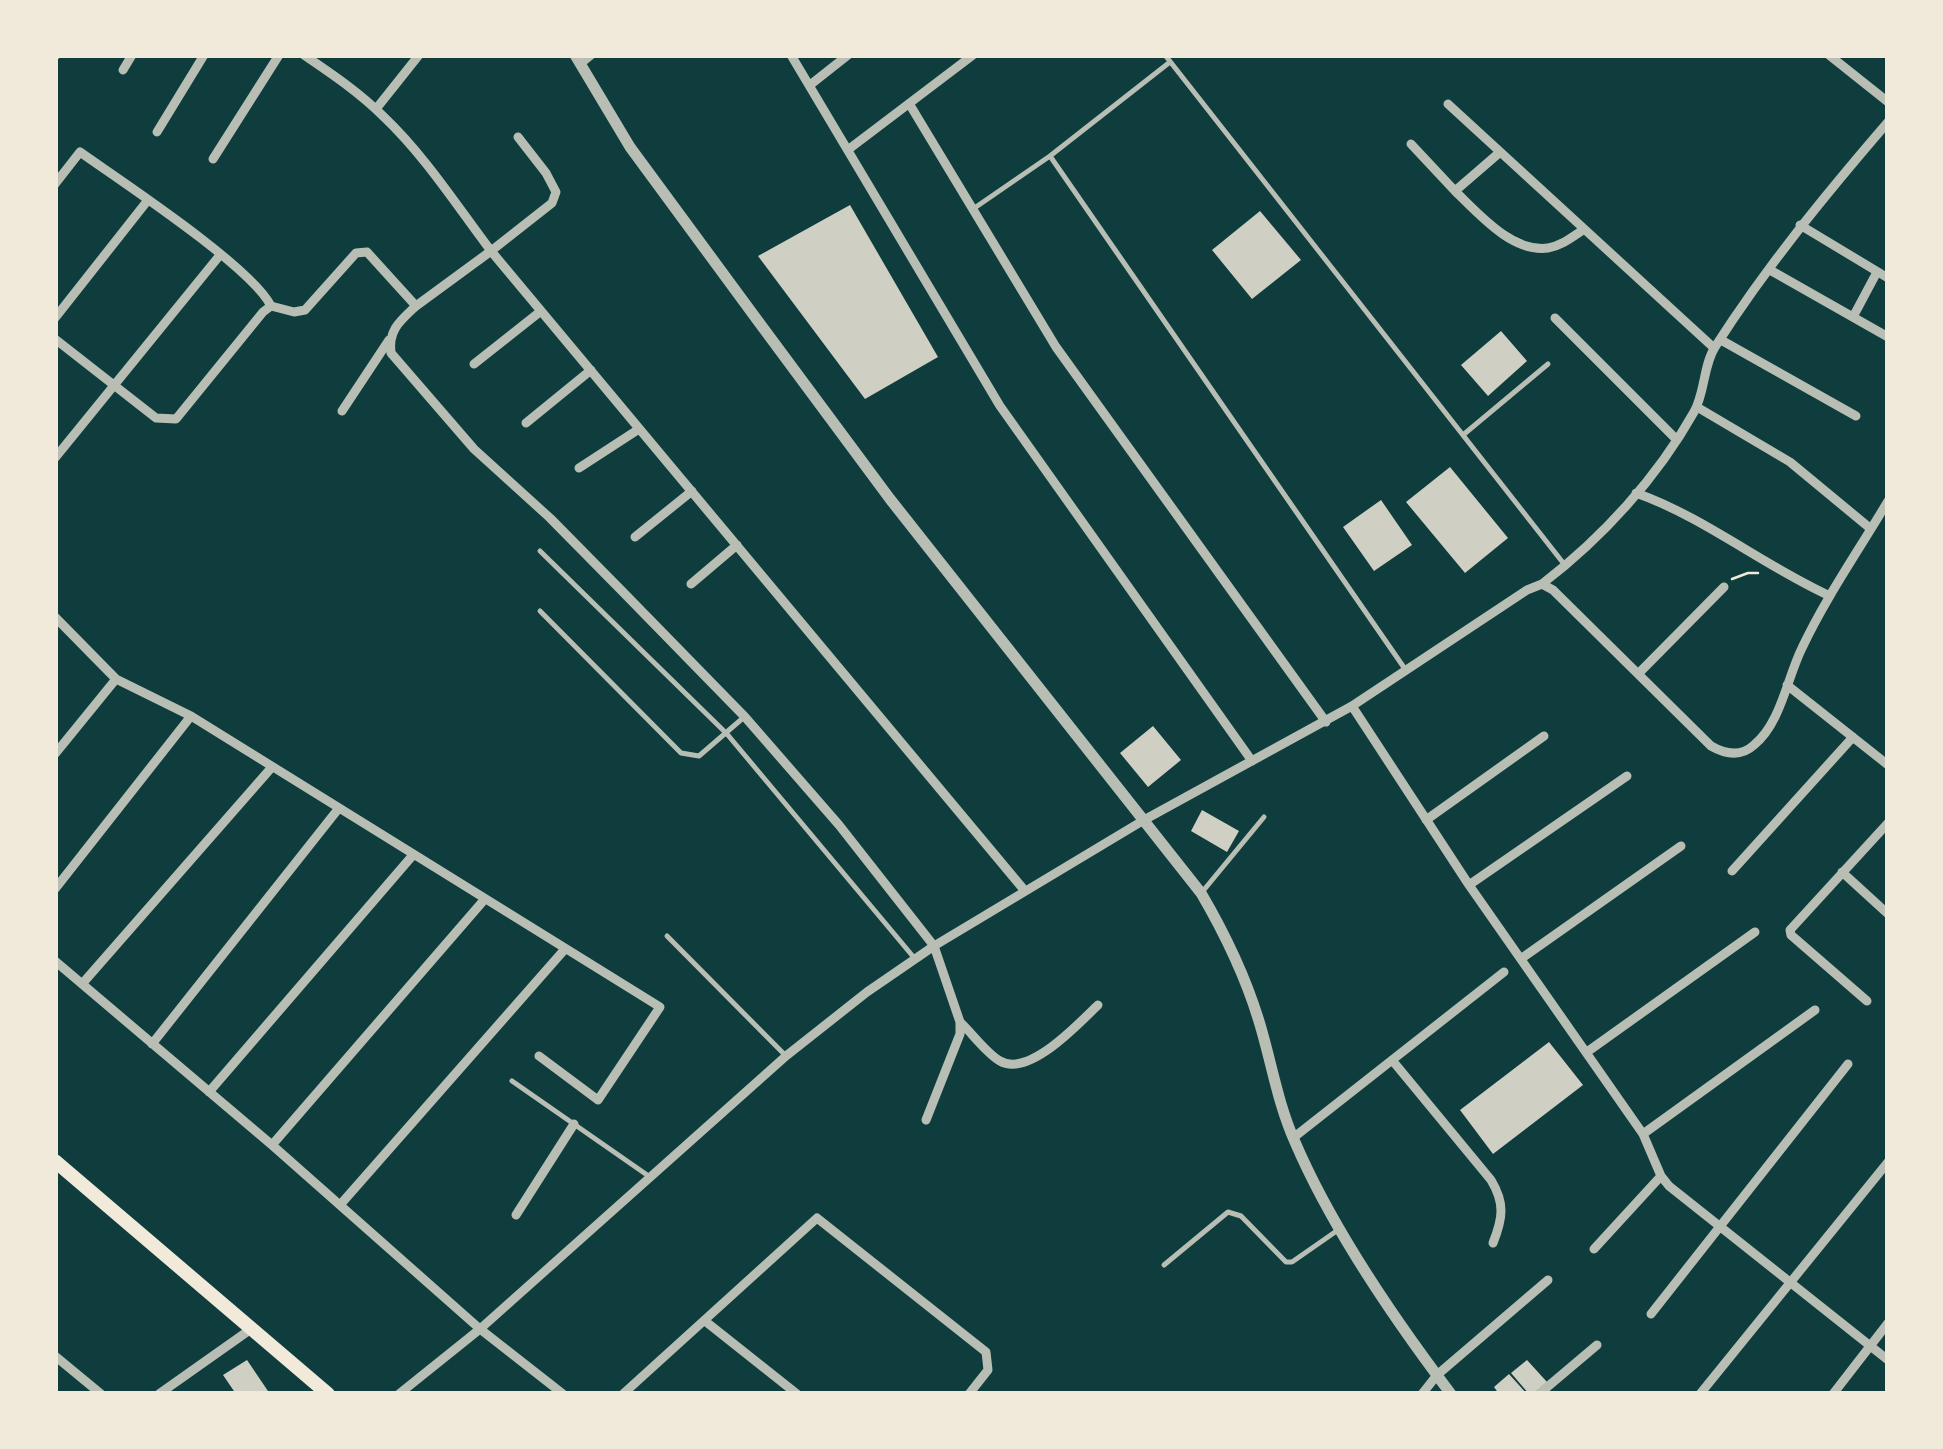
<!DOCTYPE html>
<style>
body{margin:0}
#map{position:relative;width:1943px;height:1449px;overflow:hidden;background:#0f3d3e;font-family:Mulish,sans-serif}
canvas{display:block}
.frame{position:absolute;inset:0;border:58px solid #f1e9da;pointer-events:none}
</style>
<div id="map">
<canvas width="1943" height="1449"></canvas>
<div class="frame"></div>
</div>
<script>
const context = document.querySelector('canvas').getContext('2d');
context.lineJoin = 'round';
function paint(path, color) {
  context.fillStyle = color;
  context.fill(path, 'evenodd');
}
function strokePath(path, color, width, dash) {
  context.strokeStyle = color;
  context.lineWidth = width;
  context.lineCap = dash ? 'butt' : 'round';
  context.setLineDash(dash || []);
  context.stroke(path);
}
paint(new Path2D(`
 M850,205L938,357L865,399L758,256Z
 M1260,211L1301,260L1252,299L1212,250Z
 M1501,331L1527,361L1488,396L1461,365Z
 M1450,467L1508,538L1465,573L1406,502Z
 M1381,500L1412,545L1374,571L1343,527Z
 M1153,726L1181,760L1148,787L1120,753Z
 M1202,810L1239,831L1227,852L1191,831Z
 M1549,1042L1583,1085L1493,1154L1460,1110Z
 M247,1360L270,1394H236L223,1375Z
 M1527,1360L1547,1382L1533,1394H1529L1511,1373Z
 M1509,1374L1527,1394H1499L1494,1387Z`), '#cfcfc3');
strokePath(new Path2D(`
 M1732,579L1748,573H1758`), '#f1e9da', 2.5);
strokePath(new Path2D(`
 M1165,55L1564,564
 M1050,156L1405,669
 M973,209L1050,156L1170,62
 M1463,435L1548,364
 M540,551L727,734L916,960
 M540,611L681,753L699,756L743,718
 M1203,891L1264,817
 M667,936L784,1054
 M512,1081L650,1177
 M1164,1265L1228,1212L1241,1216L1286,1262H1292L1338,1230`), '#b8beb3', 5);
strokePath(new Path2D(`
 M304,55C332,74 360,93 384,117C425,156 457,206 491,251L416,306
 M791,55L1000,406L1252,761
 M1829,55L1888,102
 M55,56L56,55
 M581,63L591,55
 M123,70L132,55
 M810,85L848,55
 M1448,104L1714,348
 M910,105L1056,347L1326,722
 M376,109L419,55
 M157,132L204,55
 M518,137L546,173L556,192L552,203L491,251L1025,891
 M1411,144L1455,191L1499,153
 M849,149L973,55
 M213,159L279,55
 M55,184L80,152C121,181 252,267 271,306
 M1455,191C1478,213 1512,253 1548,248C1561,246 1572,237 1583,230
 M1800,225L1888,278
 M1770,270L1888,337
 M1853,317L1877,272
 M55,318L148,200
 M1555,318L1677,440
 M55,339L156,418L176,419L263,312L271,306L294,312L305,310L356,253L367,252L416,306C400,321 388,330 391,353L474,449L550,518L621,590L745,717L839,825L934,946L960,1022V1034L926,1120
 M1721,340L1856,416
 M474,364L541,311
 M1697,407L1790,462L1871,529
 M342,411L389,340
 M526,423L591,370
 M55,458L220,255
 M579,468L639,429
 M1636,493C1704,517 1764,566 1830,596
 M635,537L692,491
 M691,584L737,545
 M1542,584C1602,538 1657,478 1694,412C1705,393 1703,366 1715,347C1766,267 1826,194 1888,122
 M55,617L116,679L191,716L660,1007L598,1100L539,1056
 M1638,674L1724,587
 M1787,685L1888,765
 M1352,706L1469,885L1643,1134L1661,1176L1669,1186L1888,1360
 M55,754L116,679
 M1426,820L1544,736
 M1732,871L1853,737
 M1842,872L1888,914
 M1469,885L1627,776
 M55,889L191,716
 M1522,958L1681,846
 M55,961L272,1145L480,1329L563,1394
 M82,984L272,767
 M1867,1001L1791,935L1790,930L1888,823
 M960,1022C972,1033 986,1053 1000,1061C1029,1078 1079,1023 1098,1005
 M152,1044L339,808
 M1587,1052L1755,932
 M1392,1060L1491,1180C1505,1203 1503,1218 1493,1243
 M209,1092L413,855
 M1643,1134L1815,1010
 M1293,1138L1504,972
 M272,1145L484,900
 M340,1205L565,949
 M516,1215L574,1124
 M1594,1249L1661,1176
 M1651,1314L1848,1064
 M705,1321L797,1394
 M55,1356L101,1394
 M159,1394L251,1329
 M399,1394L480,1329L786,1056L867,992L934,946L1144,820L1352,706L1527,590L1542,584L1553,590L1711,746C1725,754 1741,757 1754,745C1781,723 1787,678 1802,648C1826,597 1859,550 1888,501
 M623,1394L817,1218L986,1352L988,1370L969,1394
 M1422,1394L1437,1375L1548,1280
 M1539,1394L1597,1345
 M1700,1394L1888,1162
 M1833,1394L1888,1323`), '#b8beb3', 9);
strokePath(new Path2D(`
 M575,55L630,147L758,321L890,499L1201,893C1225,934 1244,973 1258,1018C1271,1059 1277,1102 1295,1142C1331,1226 1395,1320 1451,1394`), '#b8beb3', 11);
strokePath(new Path2D(`
 M55,1161L328,1394`), '#f1e9da', 14);
</script>
